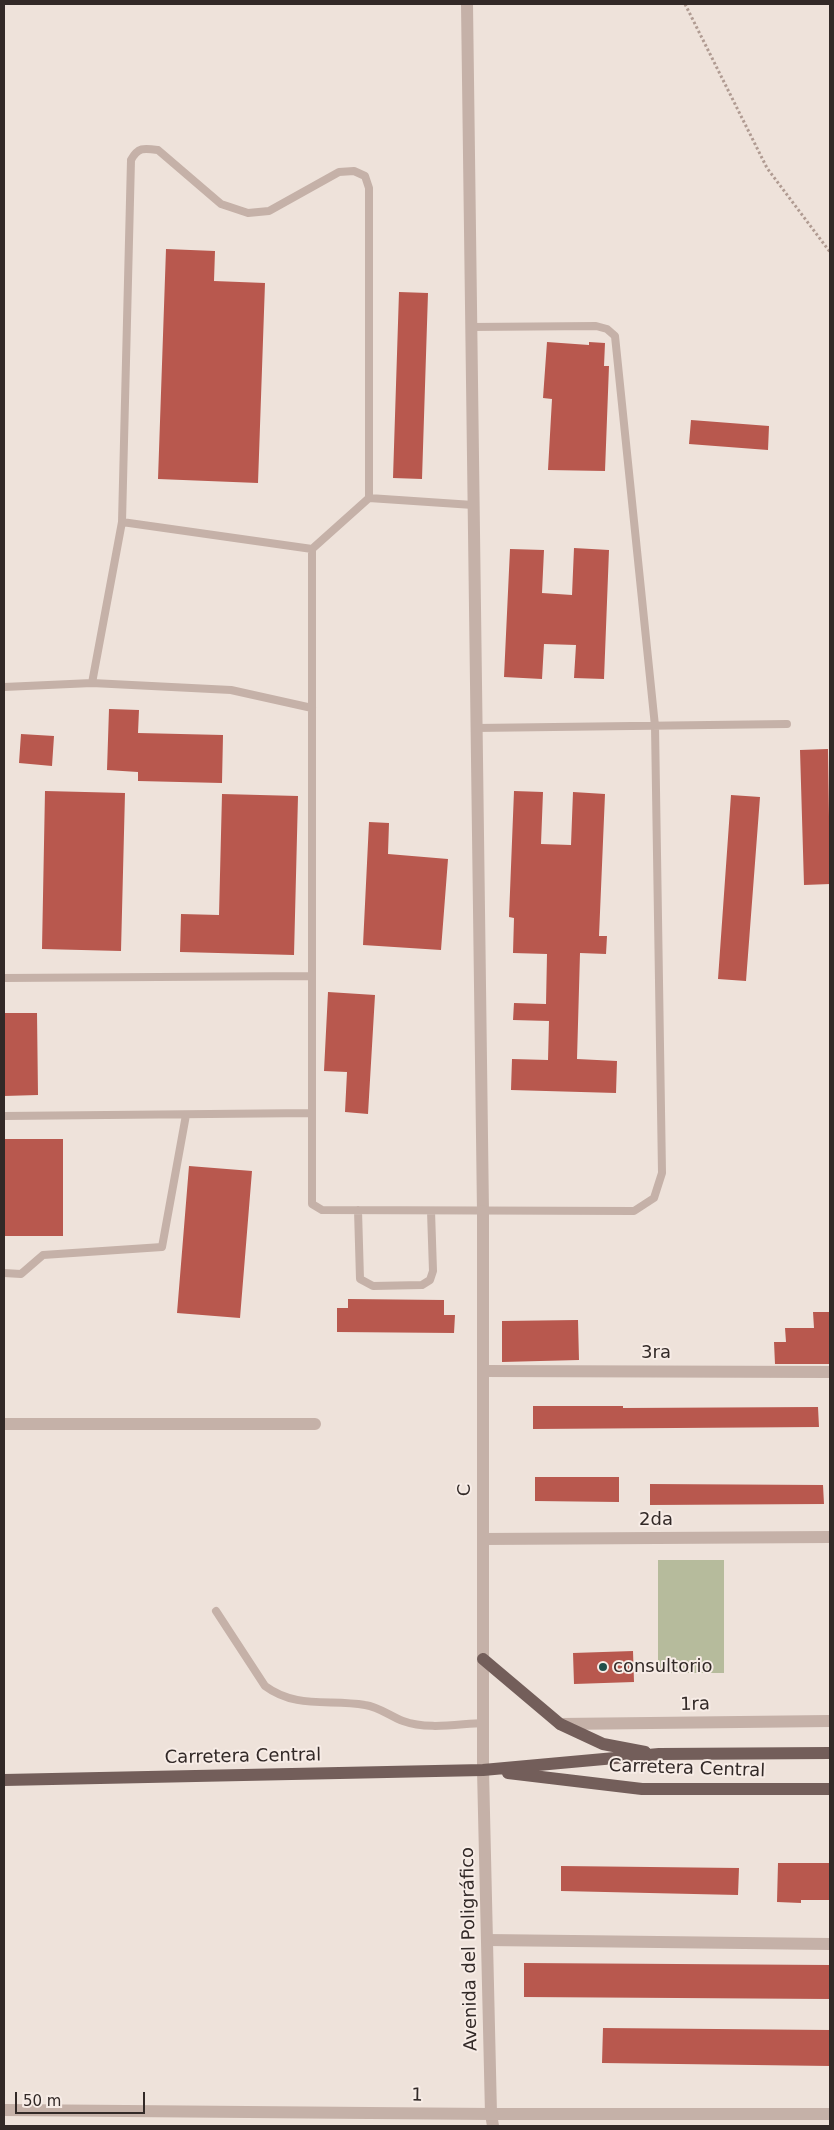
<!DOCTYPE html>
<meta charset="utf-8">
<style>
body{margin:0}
#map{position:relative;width:834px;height:2130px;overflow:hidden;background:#eee2da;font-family:"DejaVu Sans",sans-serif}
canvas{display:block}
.frame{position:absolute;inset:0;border:5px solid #322927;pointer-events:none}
.scale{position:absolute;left:15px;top:2092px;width:130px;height:22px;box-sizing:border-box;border:2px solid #322927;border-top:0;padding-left:6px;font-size:15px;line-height:18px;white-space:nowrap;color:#322927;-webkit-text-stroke:4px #f7ece6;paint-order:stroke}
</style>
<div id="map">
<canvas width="834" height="2130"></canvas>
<div class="frame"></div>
<div class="scale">50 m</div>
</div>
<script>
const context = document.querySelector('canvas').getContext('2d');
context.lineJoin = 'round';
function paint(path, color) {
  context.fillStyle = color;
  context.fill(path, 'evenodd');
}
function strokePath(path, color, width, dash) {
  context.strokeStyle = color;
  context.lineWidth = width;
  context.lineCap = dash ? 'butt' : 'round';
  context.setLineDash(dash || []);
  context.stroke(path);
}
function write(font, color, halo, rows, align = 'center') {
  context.font = font + ' "DejaVu Sans",sans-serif';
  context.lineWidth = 4;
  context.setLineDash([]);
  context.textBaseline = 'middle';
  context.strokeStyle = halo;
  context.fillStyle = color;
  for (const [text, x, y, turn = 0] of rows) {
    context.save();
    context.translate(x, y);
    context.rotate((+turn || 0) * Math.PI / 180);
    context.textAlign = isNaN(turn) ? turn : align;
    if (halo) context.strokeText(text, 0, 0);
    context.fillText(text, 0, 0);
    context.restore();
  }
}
paint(new Path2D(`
 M658,1560H724V1673H658Z`), '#b6bb9c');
paint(new Path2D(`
 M166,249L215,251L214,281L265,283L258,483L158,479Z
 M399,292L428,293L422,479L393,478Z
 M547,342L589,345V342L605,343L604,366H609L605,471L548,470L552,399L543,398Z
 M691,420L769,426L768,450L689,444Z
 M574,548L609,550L604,679L574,678L576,645L544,644L542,679L504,677L510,549L544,550L542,593L572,595Z
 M109,709L139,710L138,733L223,735L222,783L138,781V772L107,770Z
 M21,734L54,736L52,766L19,763Z
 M828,749L830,884L804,885L800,750Z
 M45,791L125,793L121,951L42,949Z
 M514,791L543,792L541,844L571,845L573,792L605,794L599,936H607L606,954L580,953L577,1059L617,1061L616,1093L511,1090L512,1059L548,1060L549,1021L513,1020L514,1003L546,1004L547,954L513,953L514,918L509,917Z
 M222,794L298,796L294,955L180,952L181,914L219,915Z
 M731,795L760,797L746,981L718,979Z
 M369,822L389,823L388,854L448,859L441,950L363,945Z
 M328,992L375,995L368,1114L345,1112L347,1072L324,1071Z
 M4,1013H37L38,1095L4,1096Z
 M4,1139H63V1236H4Z
 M189,1166L252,1171L240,1318L177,1313Z
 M348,1299L444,1300V1315H455L454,1333L337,1332V1308H348Z
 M813,1312H830V1364H775L774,1342H786L785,1328H814Z
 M578,1320L579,1360L502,1362V1321Z
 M533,1406H623V1408L818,1407L819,1427L533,1429Z
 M535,1477H619V1502L535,1501Z
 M650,1484L823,1485L824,1504L650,1505Z
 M633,1651L634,1682L574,1684L573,1653Z
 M778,1863H830V1900H801V1903L777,1902Z
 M561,1866L739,1868L738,1895L561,1891Z
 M524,1963L830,1965V1999L524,1997Z
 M603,2028L830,2030V2066L602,2063Z`), '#b8584e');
strokePath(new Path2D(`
 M685,4L767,168L830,252`), '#b09b92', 3, [2.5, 2.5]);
strokePath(new Path2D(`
 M369,498V188L365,176L354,171L339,172L269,211L248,213L221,204L158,150C144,148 138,147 131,160L122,522L312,549L369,498L473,505
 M312,549V1204L322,1210L634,1211L654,1198L662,1173L655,726L615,336L607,329L596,326L471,327
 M92,683L122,522
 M4,687L92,683L231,690L312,708
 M476,728L787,724
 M4,978L312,976
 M4,1116L312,1113
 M358,1210L360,1279L373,1286L422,1285L430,1280L433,1271L431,1211
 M4,1273L21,1274L43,1255L162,1247L186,1115
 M216,1611L265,1686C296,1709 329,1699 365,1705C379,1707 390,1716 403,1721C428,1730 457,1724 483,1723`), '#c5b1a8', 8);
strokePath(new Path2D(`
 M467,4L483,1211
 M483,1371L830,1372
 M4,1424H315
 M483,1539L830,1537
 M560,1724L830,1721
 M487,1940L830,1944
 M4,2110L491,2114H830`), '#c5b1a8', 12);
strokePath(new Path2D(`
 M483,1211V1770L491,2114L493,2126`), '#c5b1a8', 12);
strokePath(new Path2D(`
 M483,1659L560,1724L603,1744L645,1752
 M508,1773L642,1789H830
 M4,1780L483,1770L659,1754L830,1753`), '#735e5a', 12);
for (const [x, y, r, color] of [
 [603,1667,5,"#214f4b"]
]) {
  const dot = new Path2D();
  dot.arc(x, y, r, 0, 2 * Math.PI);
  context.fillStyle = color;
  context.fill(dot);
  strokePath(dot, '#f7ece6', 2);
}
write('18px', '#322927', '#f7ece6', [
 ["3ra",656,1353],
 ["C",465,1490,-90],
 ["2da",656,1520],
 ["1ra",695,1705,-1],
 ["Carretera Central",243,1757,-1],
 ["Carretera Central",687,1769,2],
 ["Avenida del Poligráfico",470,1949,-91],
 ["1",417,2096,1]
]);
write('18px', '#322927', '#f7ece6', [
 ["consultorio",613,1667]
], 'left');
</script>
